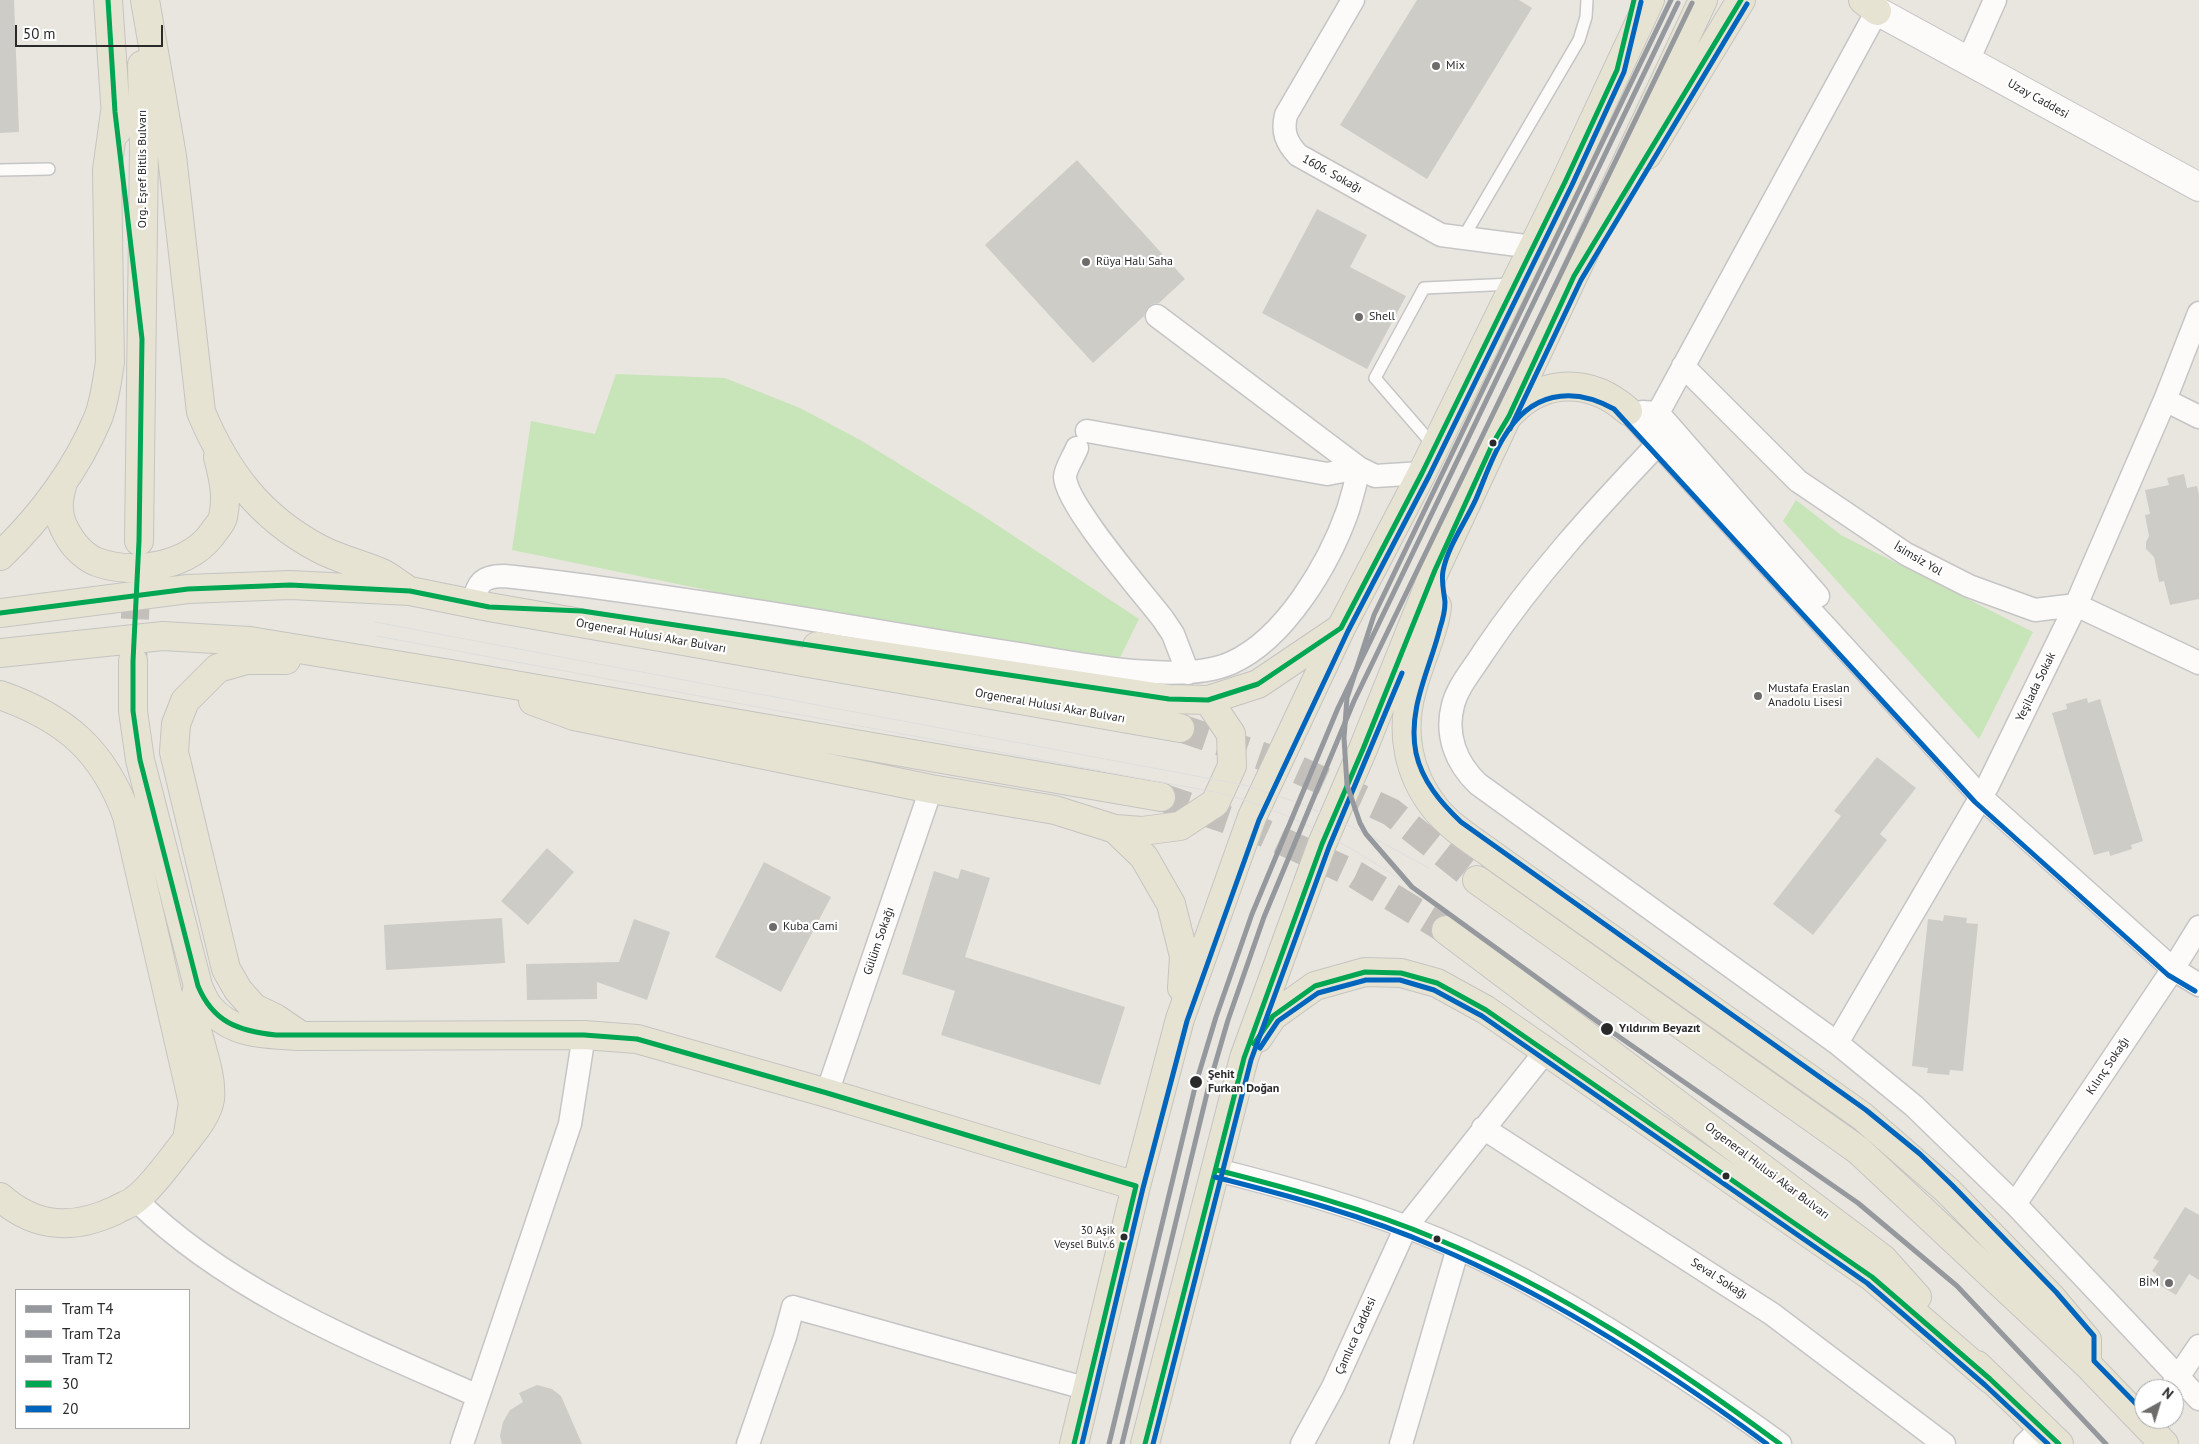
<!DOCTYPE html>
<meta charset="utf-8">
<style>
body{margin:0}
#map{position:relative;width:2199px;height:1444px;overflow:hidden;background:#e9e6e0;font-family:"PT Sans",sans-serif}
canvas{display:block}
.legend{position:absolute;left:15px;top:1289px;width:175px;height:140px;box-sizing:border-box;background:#fff;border:1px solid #aaa;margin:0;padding:6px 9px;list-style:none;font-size:15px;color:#2a2a2a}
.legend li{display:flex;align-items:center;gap:10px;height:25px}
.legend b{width:25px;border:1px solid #aaa}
.north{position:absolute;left:2134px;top:1379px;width:50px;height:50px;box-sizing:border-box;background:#fff;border:1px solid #aaa;border-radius:50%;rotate:39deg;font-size:14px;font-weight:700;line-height:20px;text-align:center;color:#2a2a2a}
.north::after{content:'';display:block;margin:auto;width:18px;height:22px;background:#6d6c6a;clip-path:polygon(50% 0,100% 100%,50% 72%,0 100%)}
.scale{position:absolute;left:15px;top:25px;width:148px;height:22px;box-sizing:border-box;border:2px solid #2a2a2a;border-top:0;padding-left:6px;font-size:15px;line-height:18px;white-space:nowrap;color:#2a2a2a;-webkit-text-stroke:4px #fff;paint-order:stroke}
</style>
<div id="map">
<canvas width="2199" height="1444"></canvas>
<ul class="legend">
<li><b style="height:6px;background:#95999d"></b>Tram T4</li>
<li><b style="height:6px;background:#95999d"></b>Tram T2a</li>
<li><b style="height:6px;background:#95999d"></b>Tram T2</li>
<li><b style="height:6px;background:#00a651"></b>30</li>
<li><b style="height:6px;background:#0065bd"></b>20</li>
</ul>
<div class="north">N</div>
<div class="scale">50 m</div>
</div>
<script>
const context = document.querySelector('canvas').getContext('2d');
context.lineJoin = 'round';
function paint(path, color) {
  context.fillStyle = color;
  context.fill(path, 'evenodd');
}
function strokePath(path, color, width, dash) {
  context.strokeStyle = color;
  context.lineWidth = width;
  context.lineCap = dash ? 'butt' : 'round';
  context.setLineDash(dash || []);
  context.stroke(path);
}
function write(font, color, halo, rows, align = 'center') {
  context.font = font + ' "PT Sans",sans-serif';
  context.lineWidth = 4.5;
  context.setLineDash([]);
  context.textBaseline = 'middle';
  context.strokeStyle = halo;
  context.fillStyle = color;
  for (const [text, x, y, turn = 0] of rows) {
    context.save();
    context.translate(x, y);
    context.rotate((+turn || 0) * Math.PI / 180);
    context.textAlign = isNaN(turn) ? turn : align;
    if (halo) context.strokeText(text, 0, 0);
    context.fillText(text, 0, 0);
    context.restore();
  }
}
paint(new Path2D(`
 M616,374L725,378L800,408L862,441L982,515L1139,619L1111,676L796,611L702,589L512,550L531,421L595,434Z
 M1796,500L1841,535L2033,632L1979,739L1783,521Z`), '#c7e5b8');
paint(new Path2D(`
 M0,0H14L19,132L0,133Z
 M1417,0H1519L1532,8L1427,179L1340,125Z
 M1077,160L1185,279L1159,303L1152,304L1147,308L1144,316L1093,363L985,245Z
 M1317,209L1367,235L1350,267L1406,296L1367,369L1262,313Z
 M2184,474L2187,488L2197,486L2199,495V599L2170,605L2164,581L2159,582L2154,557L2146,549V542L2149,536L2145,515L2150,514L2145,490L2169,485L2167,478Z
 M2087,698L2088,703L2100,699L2143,841L2131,845L2132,849L2110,856L2109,851L2094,855L2052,713L2067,709L2066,704Z
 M1877,757L1916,788L1880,834L1887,840L1813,935L1773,904L1841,816L1834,811Z
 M547,848L574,872L528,925L501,901Z
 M764,862L831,897L781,992L715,957Z
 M961,869L990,878L965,957L1125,1007L1100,1085L941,1035L955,991L902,974L934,871L958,879Z
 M1944,915L1967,918L1966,923L1978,924L1963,1071L1950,1070L1949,1075L1927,1073L1928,1068L1912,1066L1928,919L1943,921Z
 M502,918L505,963L386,970L384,925Z
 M634,919L670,932L647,1000L597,982V999L527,1000L526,964L619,962Z
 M2185,1207L2199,1215V1280L2189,1274L2176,1295L2153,1281L2157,1274L2152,1271L2159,1261L2153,1258Z
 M537,1385L552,1389L561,1396L582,1444H502L500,1436L503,1422L510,1410L523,1402L519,1393Z`), '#ceccc7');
strokePath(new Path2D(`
 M133,661L137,573
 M1180,728L1288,765L1391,812L1477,880
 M1161,797L1260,831L1356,875L1446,930`), '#c3c0bc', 28, [28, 14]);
const service = new Path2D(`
 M0,170L49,169
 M1463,238L1579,40L1586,17L1587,0
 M1434,446L1375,378L1424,288L1513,284`);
const minor = new Path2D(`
 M1353,0L1286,115C1282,132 1286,142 1298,155L1441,235L1533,247
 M1968,61L1995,0
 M1683,366L1798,481L1906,554L1969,586L2035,610L2076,605L2199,663
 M2165,400L2199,417
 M1628,411L1981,797L2173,969L2199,985
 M1642,412L1658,413L1877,11
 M1658,413L1818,596
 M1087,431L1327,474L1359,468L1375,476L1422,473
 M1658,444C1595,510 1534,577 1483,653C1473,669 1458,686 1453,705C1445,735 1456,763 1478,784L1837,1043L1914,1106L2015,1204L2199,1399
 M1077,448C1074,456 1065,469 1065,477C1066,505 1143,593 1163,619L1173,634L1188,673
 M473,604C477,583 482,576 504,576C582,584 660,596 738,608C830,622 921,639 1013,653C1071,662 1179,686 1231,663C1285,639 1329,564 1348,510C1352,497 1356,482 1359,468L1157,316
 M1837,1043L1988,785L2076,605L2165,400L2199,313
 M827,1093L931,789
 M1483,1128L1772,1314L1944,1444
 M1217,1170C1292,1189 1365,1209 1437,1239C1519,1273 1594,1319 1668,1367C1706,1392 1744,1417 1780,1444
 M136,1200C231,1293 358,1343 478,1396
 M2015,1204L2173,969L2199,927
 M2170,1389L2199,1346
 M462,1444L570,1124L584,1035
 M748,1444L785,1337L793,1307L1088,1389
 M1302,1444L1333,1387L1406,1227L1545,1052
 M1401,1444L1458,1248
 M2025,1444L2043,1427`);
const secondary = new Path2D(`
 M1877,11L2199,187`);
const primary = new Path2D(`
 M108,0L117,131
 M145,0L172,156L201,412C226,472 260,517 318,548C338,559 361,564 382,573C390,577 397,583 405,588
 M1863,0L1877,11
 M1647,155L1741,0
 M1511,413C1545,377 1592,379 1628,411
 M63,482C61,490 58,500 59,508C59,518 64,529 69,537C75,547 86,558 97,562C135,576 192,566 215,530C218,526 222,522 223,517C228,496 223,477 218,457
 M139,541L144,148L142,65
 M0,556C40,518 77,469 98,418C105,400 107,381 110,362L107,170L115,112
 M1437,606C1435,630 1418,665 1412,690C1400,732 1408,774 1435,808C1452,829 1477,843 1498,859L1862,1116L1948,1191L2051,1297L2087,1340V1364L2164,1444
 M0,613L188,589L290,585L410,591L489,607L1180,728
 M817,646L1169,699L1208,700L1258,684L1341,628
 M0,653L163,636L250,641L463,676L1161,797
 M286,660H246L218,668L185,701L176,724L174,752L226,969L238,990L254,1008L275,1018L300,1035
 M133,661V711L140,760L198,986C201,993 204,1001 209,1007C233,1036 267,1034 301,1036L584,1035L637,1039L827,1093L1136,1186
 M0,695C65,718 103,750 127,816L193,1103L187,1140
 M533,701L574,716L931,789L1055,810L1115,829L1144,857L1171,904L1184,956L1182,988
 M1115,829L1142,831L1180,826L1215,803L1232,766L1231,734L1208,700
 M1477,880L1858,1150L2087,1364
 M1446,930L1883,1259L1917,1297
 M1258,1038L1273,1016L1315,986L1365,972L1401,973L1437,983L1486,1010L1872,1277L1990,1379
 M0,1197C36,1229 74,1230 116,1210C122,1206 131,1204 136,1199C150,1189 168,1164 179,1150C190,1135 207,1118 210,1099C213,1072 196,1038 194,1013C193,1004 196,994 198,986
 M1977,1365L2059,1444
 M1074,1444L1136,1186L1180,1019L1252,817L1341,628L1422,473L1565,182L1650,0
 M1145,1444L1244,1058L1322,844L1363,749L1435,570L1703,0`);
strokePath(service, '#c6c5c6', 14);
strokePath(minor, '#c6c5c6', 25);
strokePath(secondary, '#c6c5c6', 30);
strokePath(primary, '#c4c4c1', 30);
strokePath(service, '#fcfbfa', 11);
strokePath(minor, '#fcfbfa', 22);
strokePath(secondary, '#fcfbfa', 28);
strokePath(primary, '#e7e3d3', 28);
strokePath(new Path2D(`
 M375,622L1244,785L1302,804L1366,834L1429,868
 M377,636L1182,786C1200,789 1218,792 1235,797C1300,816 1356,850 1412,887`), '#dedede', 1);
strokePath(new Path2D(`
 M108,0L115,112L142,339L139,541L133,661V711L140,760L198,986C213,1022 238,1031 276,1035H584L637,1039L827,1093L1136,1186L1074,1444
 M0,613L188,589L290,585L410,591L489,607L582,611L1169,699L1208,700L1258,684L1341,628L1422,473L1565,182L1617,70L1634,0
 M1254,1044L1273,1016L1315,986L1365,972L1401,973L1437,983L1486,1010L1872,1277L1990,1379L2059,1444
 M1217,1170C1291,1189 1366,1209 1437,1239C1558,1289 1675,1366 1780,1444
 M1145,1444L1244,1058L1322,844L1363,749L1435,570L1493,443L1509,416L1574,276L1741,0`), '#00a651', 5);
strokePath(new Path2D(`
 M1510,429L1581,280L1747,4
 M1260,1048L1278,1021L1318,993L1366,980H1400L1434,990L1482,1016L1867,1283L1985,1385L2048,1444
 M1215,1177C1290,1196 1365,1216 1436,1247C1552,1296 1665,1369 1767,1444
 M2144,1412L2094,1361V1336L2056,1292L1953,1186L1920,1154L1866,1110L1461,822C1441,803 1422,781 1416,753C1407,709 1430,669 1440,628C1443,619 1445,610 1445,602C1444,592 1441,581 1443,571C1448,546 1465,523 1476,499C1485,478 1492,456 1504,437C1530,393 1571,385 1614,409L1975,802L2168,975L2195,991
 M1082,1444L1143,1188L1187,1021L1259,820L1348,631L1429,476L1572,185L1624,72L1641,2
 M1153,1444L1251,1060L1329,847L1402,673`), '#0065bd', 5);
strokePath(new Path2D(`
 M1671,0L1374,615L1347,698L1344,738L1347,785L1360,823L1366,834L1412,887L1605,1027L1858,1203L1957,1286L2106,1444`), '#95999d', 5);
strokePath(new Path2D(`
 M1122,1444L1209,1085L1228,1020L1264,917L1354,701L1692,3`), '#95999d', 5);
strokePath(new Path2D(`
 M1109,1444L1196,1083L1216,1017L1252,914L1338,708L1678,3`), '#95999d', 5);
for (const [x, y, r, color] of [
 [1436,66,5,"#6d6c6a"],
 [1086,262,5,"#6d6c6a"],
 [1359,317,5,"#6d6c6a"],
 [1493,443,4.5,"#2a2a2a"],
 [1758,696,5,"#6d6c6a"],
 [773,927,5,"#6d6c6a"],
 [1607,1029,7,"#2a2a2a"],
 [1196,1082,7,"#2a2a2a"],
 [1726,1176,4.5,"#2a2a2a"],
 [1124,1237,4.5,"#2a2a2a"],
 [1437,1239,4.5,"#2a2a2a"],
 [2169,1283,5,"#6d6c6a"]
]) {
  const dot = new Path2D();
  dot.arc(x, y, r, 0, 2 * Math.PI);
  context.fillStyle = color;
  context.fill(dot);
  strokePath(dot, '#fff', 2);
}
write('11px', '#2a2a2a', '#fff', [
 ["30 Aşik",1115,1231],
 ["Veysel Bulv.6",1115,1245]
], 'right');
write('12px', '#2a2a2a', '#fff', [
 ["Mix",1446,66],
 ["Rüya Halı Saha",1096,262],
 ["Shell",1369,317],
 ["Mustafa Eraslan",1768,689],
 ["Anadolu Lisesi",1768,703],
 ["Kuba Cami",783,927],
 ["BİM",2159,1283,"right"]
], 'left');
write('12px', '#2a2a2a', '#fff', [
 ["Uzay Caddesi",2038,99,29],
 ["Org. Eşref Bitlis Bulvarı",143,169,-90],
 ["1606. Sokağı",1332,174,29],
 ["İsimsiz Yol",1918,559,30],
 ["Orgeneral Hulusi Akar Bulvarı",651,636,10],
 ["Yeşilada Sokak",2036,687,-64],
 ["Orgeneral Hulusi Akar Bulvarı",1050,706,10],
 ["Gülüm Sokağı",879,941,-71],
 ["Kılınç Sokağı",2108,1066,-56],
 ["Orgeneral Hulusi Akar Bulvarı",1767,1171,37],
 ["Seval Sokağı",1719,1279,33],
 ["Çamlıca Caddesi",1356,1336,-66]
]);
write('bold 12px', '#2a2a2a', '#fff', [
 ["Yıldırım Beyazıt",1619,1029],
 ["Şehit",1208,1075],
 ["Furkan Doğan",1208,1089]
], 'left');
</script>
